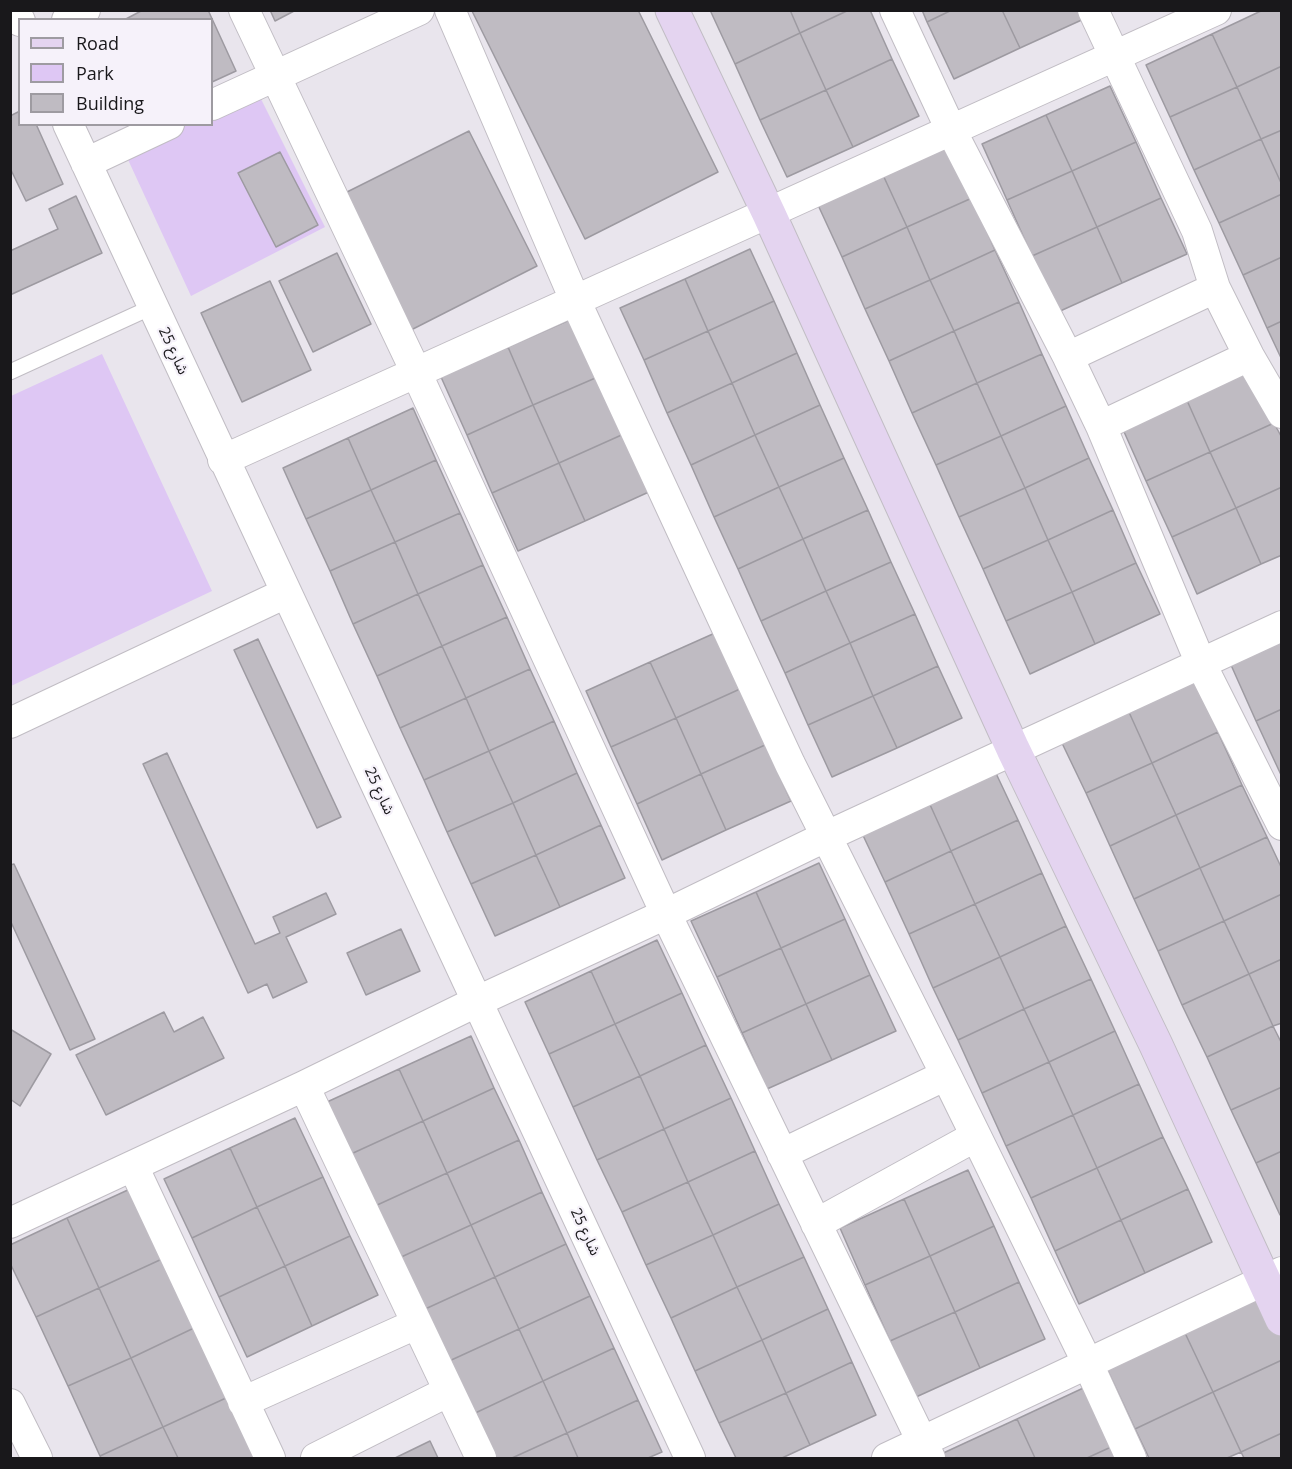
<!DOCTYPE html>
<meta charset="utf-8">
<style>
body{margin:0}
#map{position:relative;width:1292px;height:1469px;overflow:hidden;background:#e9e5ed;font-family:"Open Sans",sans-serif}
canvas{display:block}
.frame{position:absolute;inset:0;border:12px solid #19181b;pointer-events:none}
.legend{position:absolute;left:18px;top:18px;width:195px;height:108px;box-sizing:border-box;background:#f6f2fa;border:2px solid #9e9ba1;margin:0;padding:8px 10px;list-style:none;font-size:18px;color:#19181b}
.legend li{display:flex;align-items:center;gap:12px;height:30px}
.legend b{width:30px;border:2px solid #9e9ba1}
</style>
<div id="map">
<canvas width="1292" height="1469"></canvas>
<div class="frame"></div>
<ul class="legend">
<li><b style="height:8px;background:#e4d4f0"></b>Road</li>
<li><b style="height:16px;background:#dec7f4"></b>Park</li>
<li><b style="height:16px;background:#bfbbc2"></b>Building</li>
</ul>
</div>
<script>
const context = document.querySelector('canvas').getContext('2d');
context.lineJoin = 'round';
function paint(path, color) {
  context.fillStyle = color;
  context.fill(path, 'evenodd');
}
function strokePath(path, color, width, dash) {
  context.strokeStyle = color;
  context.lineWidth = width;
  context.lineCap = dash ? 'butt' : 'round';
  context.setLineDash(dash || []);
  context.stroke(path);
}
function write(font, color, halo, rows, align = 'center') {
  context.font = font + ' "Open Sans","Noto Sans Arabic",sans-serif';
  context.lineWidth = 4.5;
  context.setLineDash([]);
  context.textBaseline = 'middle';
  context.strokeStyle = halo;
  context.fillStyle = color;
  for (const [text, x, y, turn = 0] of rows) {
    context.save();
    context.translate(x, y);
    context.rotate((+turn || 0) * Math.PI / 180);
    context.textAlign = isNaN(turn) ? turn : align;
    if (halo) context.strokeText(text, 0, 0);
    context.fillText(text, 0, 0);
    context.restore();
  }
}
paint(new Path2D(`
 M257,91L325,227L191,296L124,151L182,125L212,124V111Z
 M102,354L212,591L11,686V396Z`), '#dec7f4');
const building = new Path2D(`
 M143,10H208L236,71L212,82V20H124Z
 M270,10H296L275,21Z
 M638,10L718,172L585,239L472,11Z
 M710,10H790L800,33L735,64Z
 M790,10H849L800,33Z
 M849,10H870L892,59L826,90L800,33Z
 M922,10H952L927,22Z
 M952,10H1002L1020,48L954,79L927,22Z
 M1002,10H1082L1086,18L1020,48Z
 M1263,10H1282V66L1237,87L1212,34Z
 M800,33L826,90L760,120L735,64Z
 M1212,34L1237,87L1170,117L1146,65Z
 M892,59L919,116L853,147L826,90Z
 M1282,66V130L1261,139L1237,87Z
 M1110,86L1136,142L1072,171L1046,115Z
 M1237,87L1261,139L1194,170L1170,117Z
 M826,90L853,147L787,177L760,120Z
 M20,111V124H36L63,184L26,201L10,168V116Z
 M1046,115L1072,171L1007,200L982,144Z
 M1282,130V185L1261,139Z
 M469,131L537,266L411,330L343,194Z
 M1261,139L1282,185V194L1219,223L1194,170Z
 M1136,142L1161,198L1097,227L1072,171Z
 M948,145L972,198L907,227L883,175Z
 M280,152L318,225L276,247L238,173Z
 M1072,171L1097,227L1032,256L1007,200Z
 M883,175L907,227L842,257L818,205Z
 M1282,194V257L1243,275L1219,223Z
 M76,196L102,253L10,295V251L58,229L49,209Z
 M972,198L995,250L930,280L907,227Z
 M1161,198L1187,254L1122,283L1097,227Z
 M907,227L930,280L865,309L842,257Z
 M1097,227L1122,283L1058,312L1032,256Z
 M750,249L774,301L708,331L685,279Z
 M995,250L1019,302L954,331L930,280Z
 M337,253L371,324L313,352L279,281Z
 M1282,257V321L1267,328L1243,275Z
 M685,279L708,331L644,360L620,308Z
 M930,280L954,331L889,361L865,309Z
 M270,281L311,370L242,402L201,313Z
 M774,301L797,353L732,383L708,331Z
 M1019,302L1042,354L977,383L954,331Z
 M574,318L600,376L533,405L508,347Z
 M1282,321V360L1267,328Z
 M708,331L732,383L667,413L644,360Z
 M954,331L977,383L912,413L889,361Z
 M508,347L533,405L467,435L441,377Z
 M797,353L820,405L755,435L732,383Z
 M1042,354L1066,406L1001,436L977,383Z
 M1249,367L1274,423L1210,452L1185,396Z
 M600,376L626,433L559,463L533,405Z
 M732,383L755,435L691,465L667,413Z
 M977,383L1001,436L936,465L912,413Z
 M1185,396L1210,452L1146,481L1121,425Z
 M533,405L559,463L492,493L467,435Z
 M820,405L844,458L779,487L755,435Z
 M1066,406L1089,458L1025,488L1001,436Z
 M413,408L436,460L371,490L348,438Z
 M1274,423L1282,438V487L1236,508L1210,452Z
 M626,433L651,491L585,521L559,463Z
 M755,435L779,487L714,517L691,465Z
 M1001,436L1025,488L959,517L936,465Z
 M348,438L371,490L306,519L283,468Z
 M1210,452L1236,508L1172,537L1146,481Z
 M844,458L868,510L803,539L779,487Z
 M1089,458L1113,510L1048,540L1025,488Z
 M436,460L460,513L395,542L371,490Z
 M559,463L585,521L518,551L492,493Z
 M779,487L803,539L738,569L714,517Z
 M1282,487V555L1261,564L1236,508Z
 M1025,488L1048,540L983,569L959,517Z
 M371,490L395,542L330,571L306,519Z
 M1236,508L1261,564L1197,594L1172,537Z
 M868,510L891,562L826,591L803,539Z
 M1113,510L1136,563L1072,592L1048,540Z
 M460,513L483,565L418,594L395,542Z
 M803,539L826,591L761,621L738,569Z
 M1048,540L1072,592L1006,621L983,569Z
 M395,542L418,594L353,624L330,571Z
 M891,562L915,614L850,643L826,591Z
 M1136,563L1160,614L1095,644L1072,592Z
 M483,565L507,617L442,646L418,594Z
 M826,591L850,643L785,673L761,621Z
 M1072,592L1095,644L1030,674L1006,621Z
 M418,594L442,646L377,676L353,624Z
 M915,614L938,666L873,696L850,643Z
 M507,617L530,669L466,698L442,646Z
 M715,633L740,689L676,718L650,662Z
 M258,639L341,817L317,828L234,650Z
 M1282,642V709L1256,721L1231,665Z
 M850,643L873,696L808,725L785,673Z
 M442,646L466,698L400,728L377,676Z
 M650,662L676,718L611,747L586,691Z
 M938,666L962,718L897,748L873,696Z
 M530,669L554,721L489,751L466,698Z
 M1194,679L1218,732L1152,763L1128,710Z
 M740,689L765,745L701,774L676,718Z
 M873,696L897,748L832,777L808,725Z
 M466,698L489,751L424,780L400,728Z
 M1282,709V777L1256,721Z
 M1128,710L1152,763L1086,793L1061,741Z
 M676,718L701,774L637,804L611,747Z
 M554,721L577,773L513,803L489,751Z
 M1218,732L1242,785L1176,815L1152,763Z
 M765,745L791,801L726,830L701,774Z
 M489,751L513,803L447,832L424,780Z
 M167,753L255,944L280,933L273,917L326,893L336,914L286,937L307,982L273,998L267,984L248,993L143,764Z
 M1152,763L1176,815L1110,846L1086,793Z
 M993,767L1018,820L951,851L927,798Z
 M577,773L601,825L536,855L513,803Z
 M701,774L726,830L662,860L637,804Z
 M1242,785L1267,837L1200,868L1176,815Z
 M927,798L951,851L885,882L860,829Z
 M513,803L536,855L471,884L447,832Z
 M1176,815L1200,868L1134,899L1110,846Z
 M1018,820L1042,873L975,904L951,851Z
 M601,825L625,878L560,907L536,855Z
 M1267,837L1282,869V894L1224,921L1200,868Z
 M951,851L975,904L909,934L885,882Z
 M536,855L560,907L495,936L471,884Z
 M819,863L845,919L781,948L756,892Z
 M14,864L95,1039L70,1050L10,920V865Z
 M1200,868L1224,921L1158,951L1134,899Z
 M1042,873L1066,926L1000,957L975,904Z
 M756,892L781,948L717,977L691,921Z
 M1282,894V959L1249,974L1224,921Z
 M975,904L1000,957L933,988L909,934Z
 M845,919L870,975L806,1004L781,948Z
 M1224,921L1249,974L1182,1005L1158,951Z
 M1066,926L1091,979L1024,1009L1000,957Z
 M401,929L420,971L366,995L347,953Z
 M657,940L682,993L615,1024L591,971Z
 M781,948L806,1004L742,1033L717,977Z
 M1000,957L1024,1009L958,1040L933,988Z
 M1282,959V1023L1273,1026L1249,974Z
 M591,971L615,1024L549,1054L525,1002Z
 M1249,974L1273,1026L1207,1057L1182,1005Z
 M870,975L896,1031L832,1060L806,1004Z
 M1091,979L1115,1031L1049,1062L1024,1009Z
 M682,993L706,1045L640,1076L615,1024Z
 M806,1004L832,1060L767,1089L742,1033Z
 M1024,1009L1049,1062L982,1093L958,1040Z
 M164,1012L174,1032L203,1017L224,1058L106,1115L76,1055Z
 M615,1024L640,1076L573,1107L549,1054Z
 M1273,1026L1282,1044V1087L1231,1110L1207,1057Z
 M10,1029L51,1054L20,1106L10,1099Z
 M1115,1031L1139,1084L1073,1115L1049,1062Z
 M471,1036L494,1088L423,1121L399,1069Z
 M706,1045L731,1098L664,1129L640,1076Z
 M1049,1062L1073,1115L1006,1146L982,1093Z
 M399,1069L423,1121L351,1154L327,1102Z
 M640,1076L664,1129L597,1160L573,1107Z
 M1139,1084L1163,1137L1097,1168L1073,1115Z
 M1282,1087V1151L1256,1163L1231,1110Z
 M494,1088L519,1140L447,1173L423,1121Z
 M731,1098L755,1151L688,1182L664,1129Z
 M1073,1115L1097,1168L1031,1198L1006,1146Z
 M295,1118L323,1177L257,1207L230,1148Z
 M423,1121L447,1173L375,1206L351,1154Z
 M664,1129L688,1182L622,1212L597,1160Z
 M1163,1137L1188,1189L1121,1220L1097,1168Z
 M519,1140L542,1192L471,1225L447,1173Z
 M230,1148L257,1207L192,1238L164,1179Z
 M755,1151L779,1204L713,1235L688,1182Z
 M1282,1151V1215H1280L1256,1163Z
 M1097,1168L1121,1220L1055,1251L1031,1198Z
 M968,1170L994,1226L930,1256L904,1199Z
 M447,1173L471,1225L399,1258L375,1206Z
 M323,1177L350,1236L285,1266L257,1207Z
 M688,1182L713,1235L646,1265L622,1212Z
 M130,1189L162,1259L99,1288L67,1218Z
 M1188,1189L1212,1242L1145,1273L1121,1220Z
 M542,1192L566,1244L495,1277L471,1225Z
 M904,1199L930,1256L865,1285L840,1228Z
 M779,1204L804,1257L737,1287L713,1235Z
 M257,1207L285,1266L219,1297L192,1238Z
 M67,1218L99,1288L36,1317L10,1263V1245Z
 M1121,1220L1145,1273L1079,1304L1055,1251Z
 M471,1225L495,1277L423,1310L399,1258Z
 M994,1226L1019,1282L955,1312L930,1256Z
 M713,1235L737,1287L671,1318L646,1265Z
 M350,1236L378,1295L312,1326L285,1266Z
 M566,1244L590,1296L519,1329L495,1277Z
 M930,1256L955,1312L890,1341L865,1285Z
 M804,1257L828,1309L762,1340L737,1287Z
 M162,1259L194,1328L131,1358L99,1288Z
 M285,1266L312,1326L247,1357L219,1297Z
 M495,1277L519,1329L447,1362L423,1310Z
 M1019,1282L1045,1339L980,1368L955,1312Z
 M737,1287L762,1340L695,1371L671,1318Z
 M99,1288L131,1358L68,1386L36,1317Z
 M590,1296L614,1348L543,1381L519,1329Z
 M1263,1297L1282,1337V1360L1213,1392L1185,1333Z
 M828,1309L852,1362L786,1393L762,1340Z
 M955,1312L980,1368L916,1397L890,1341Z
 M194,1328L226,1398L163,1427L131,1358Z
 M519,1329L543,1381L471,1415L447,1362Z
 M1185,1333L1213,1392L1135,1429L1107,1369Z
 M762,1340L786,1393L719,1423L695,1371Z
 M614,1348L638,1400L567,1433L543,1381Z
 M131,1358L163,1427L100,1456L68,1386Z
 M1282,1360V1433L1241,1452L1213,1392Z
 M852,1362L876,1415L810,1445L786,1393Z
 M543,1381L567,1433L512,1458H491L471,1415Z
 M1094,1383L1122,1442L1087,1458H1035L1017,1419Z
 M1213,1392L1241,1452L1227,1458H1149L1135,1429Z
 M786,1393L810,1445L782,1458H736L719,1423Z
 M226,1398L254,1458H178L163,1427Z
 M638,1400L662,1452L648,1458H578L567,1433Z
 M1017,1419L1035,1458H940L939,1455Z
 M163,1427L178,1458H101L100,1456Z
 M567,1433L578,1458H512Z
 M1282,1433V1458H1244L1241,1452Z
 M430,1441L438,1458H395Z
 M1122,1442L1130,1458H1087Z`);
paint(building, '#bfbbc2');
strokePath(building, '#9d9aa1', 1.5);
const lane = new Path2D(`
 M10,372L152,307`);
const street = new Path2D(`
 M14,10L20,21
 M244,10L416,372L666,914L930,1458
 M450,10L575,300L790,764L946,1075L1088,1364L1131,1458
 M895,10L951,130L1068,357L1101,426L1201,664L1282,825
 M1093,10L1197,231L1215,288L1249,356L1282,413
 M67,20L85,10
 M212,105L419,10
 M68,124L690,1458
 M86,163L169,124
 M1068,357L1215,288
 M1101,426L1249,356
 M223,460L1216,10
 M10,723L286,593
 M304,1086L481,1458
 M782,1154L946,1075
 M133,1166L270,1458
 M10,1223L304,1086L478,1001L666,914L825,837L1282,626
 M816,1224L976,1136
 M243,1402L416,1324
 M10,1404L37,1458
 M316,1458L449,1391
 M887,1458L1282,1272`);
const secondary = new Path2D(`
 M672,10L769,214L1013,749L1156,1045L1282,1319`);
strokePath(lane, '#c1bdc4', 17);
strokePath(street, '#c1bdc4', 32);
strokePath(secondary, '#c1bdc4', 35);
strokePath(lane, '#fff', 15);
strokePath(street, '#fff', 30);
strokePath(secondary, '#e4d4f0', 33);
write('15px', '#19181b', '#f6f2fa', [
 ["شارع 25",173,351,65],
 ["شارع 25",379,791,65],
 ["شارع 25",585,1232,65]
]);
</script>
